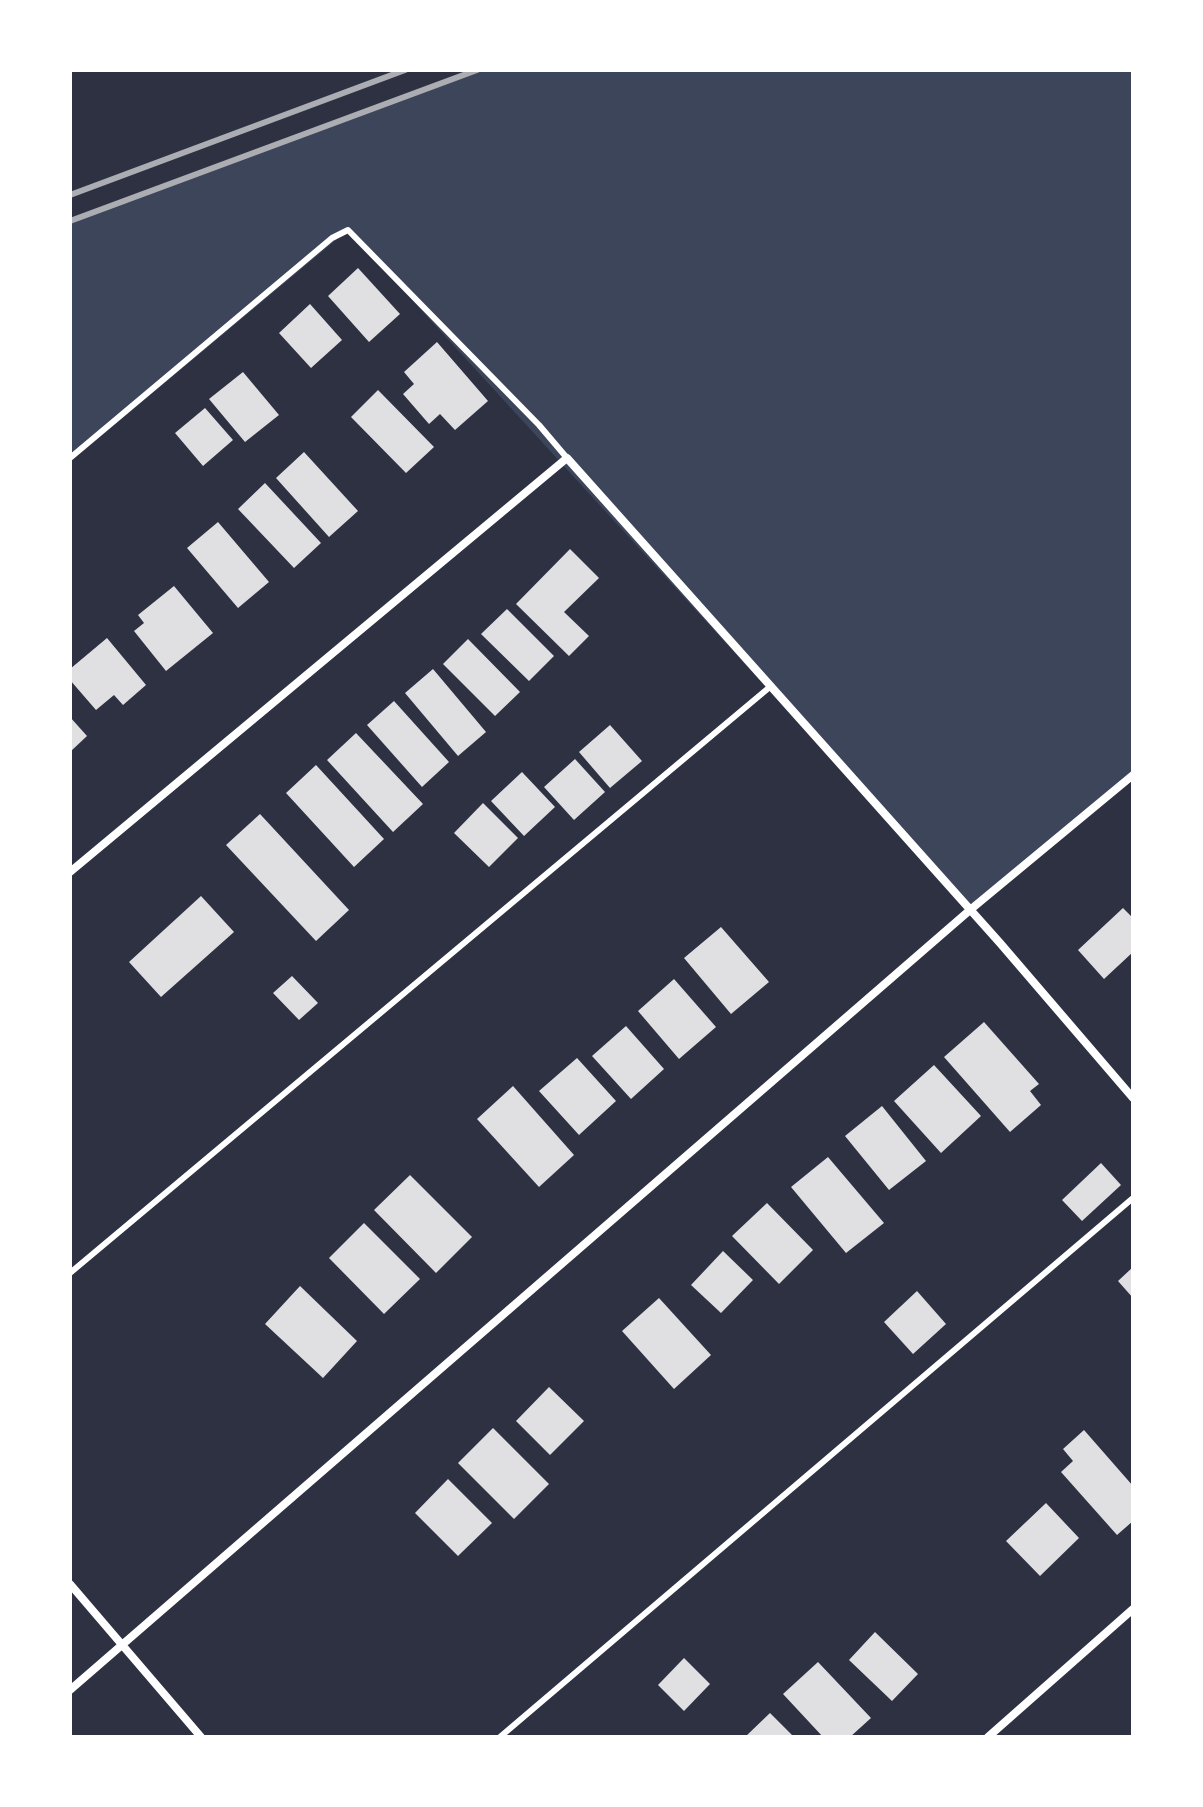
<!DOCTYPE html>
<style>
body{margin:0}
#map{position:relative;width:1203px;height:1807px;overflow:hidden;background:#2d3142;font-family:"IBM Plex Sans",sans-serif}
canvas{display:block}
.frame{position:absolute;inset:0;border:72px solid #fff;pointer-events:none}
</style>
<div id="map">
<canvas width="1203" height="1807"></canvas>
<div class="frame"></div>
</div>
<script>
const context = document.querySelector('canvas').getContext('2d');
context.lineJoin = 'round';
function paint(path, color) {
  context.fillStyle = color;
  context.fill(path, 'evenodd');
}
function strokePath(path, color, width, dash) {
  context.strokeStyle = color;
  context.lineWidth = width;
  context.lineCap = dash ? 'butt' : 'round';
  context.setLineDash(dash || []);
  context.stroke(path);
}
paint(new Path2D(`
 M479,70H1133V775L970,910L348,230L70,462V221Z`), '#3c4559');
paint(new Path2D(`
 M358,268L400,314L369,342L328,296Z
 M310,304L342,340L311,368L279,333Z
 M437,342L488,401L455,430L440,414L429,424L403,394L414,384L404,372Z
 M243,372L279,415L245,442L209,399Z
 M378,390L434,447L406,473L351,417Z
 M205,408L233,440L203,466L175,433Z
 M304,452L358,511L329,537L276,478Z
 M265,483L321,543L294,568L238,509Z
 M218,522L269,582L238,608L187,548Z
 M570,549L599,578L564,612L589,636L569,656L516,604Z
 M174,586L213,633L166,671L134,631L144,623L138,615Z
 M507,609L554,656L529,681L481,634Z
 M107,638L146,685L123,705L114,695L96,710L70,680V669Z
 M468,639L520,692L495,716L443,664Z
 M433,669L486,732L458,756L405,693Z
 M394,701L449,762L422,787L367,725Z
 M70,717L87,736L70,752Z
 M610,725L642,761L610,788L579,752Z
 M356,733L423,804L393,832L327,760Z
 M575,759L605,792L574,820L544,787Z
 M316,765L384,839L354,867L286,793Z
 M522,772L555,807L524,836L491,801Z
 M483,803L518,838L489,867L454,833Z
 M260,814L349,910L316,941L226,845Z
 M201,896L234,932L161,997L129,962Z
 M1123,908L1133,918V952L1104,979L1078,950Z
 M721,927L769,982L731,1014L684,958Z
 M292,976L318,1003L299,1020L273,993Z
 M674,979L716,1027L679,1059L638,1011Z
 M984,1022L1039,1084L1030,1091L1041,1105L1010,1132L944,1057Z
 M626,1026L664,1069L631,1099L592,1056Z
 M577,1058L616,1101L579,1135L539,1091Z
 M934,1065L981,1116L941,1153L894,1101Z
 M513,1086L574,1155L539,1187L477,1119Z
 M882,1106L926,1161L889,1190L845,1136Z
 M828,1157L884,1223L846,1253L791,1187Z
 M1101,1163L1121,1185L1082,1221L1062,1200Z
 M410,1175L472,1237L436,1273L374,1210Z
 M767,1203L813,1250L779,1284L732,1236Z
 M364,1223L420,1279L384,1314L329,1258Z
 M723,1251L753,1280L721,1313L691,1285Z
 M1133,1267V1298L1118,1281Z
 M300,1286L357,1341L323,1378L265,1324Z
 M917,1291L946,1324L913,1354L884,1322Z
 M659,1298L711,1355L674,1389L622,1331Z
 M549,1387L584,1421L550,1455L516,1421Z
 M493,1428L549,1484L514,1519L458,1463Z
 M1084,1430L1133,1486V1521L1117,1535L1061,1472L1073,1461L1063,1449Z
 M448,1479L492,1523L458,1556L415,1513Z
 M1046,1503L1079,1538L1040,1576L1006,1541Z
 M875,1632L918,1674L892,1701L849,1660Z
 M684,1658L710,1684L684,1711L658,1685Z
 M818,1662L871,1718L850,1737H823L783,1694Z
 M770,1713L794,1737H745Z`), '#e0e0e3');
strokePath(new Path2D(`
 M70,458L332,238L348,230L539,425L567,458
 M70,1273L771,686
 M500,1737L1133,1198`), '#fff', 6);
strokePath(new Path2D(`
 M70,872L567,458L1000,943L1133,1098
 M70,1584L201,1737
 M70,1690L970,910L1133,775
 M988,1737L1133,1609`), '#fff', 8);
strokePath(new Path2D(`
 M70,195L405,70
 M70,221L477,70`), '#abadb3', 6);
</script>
